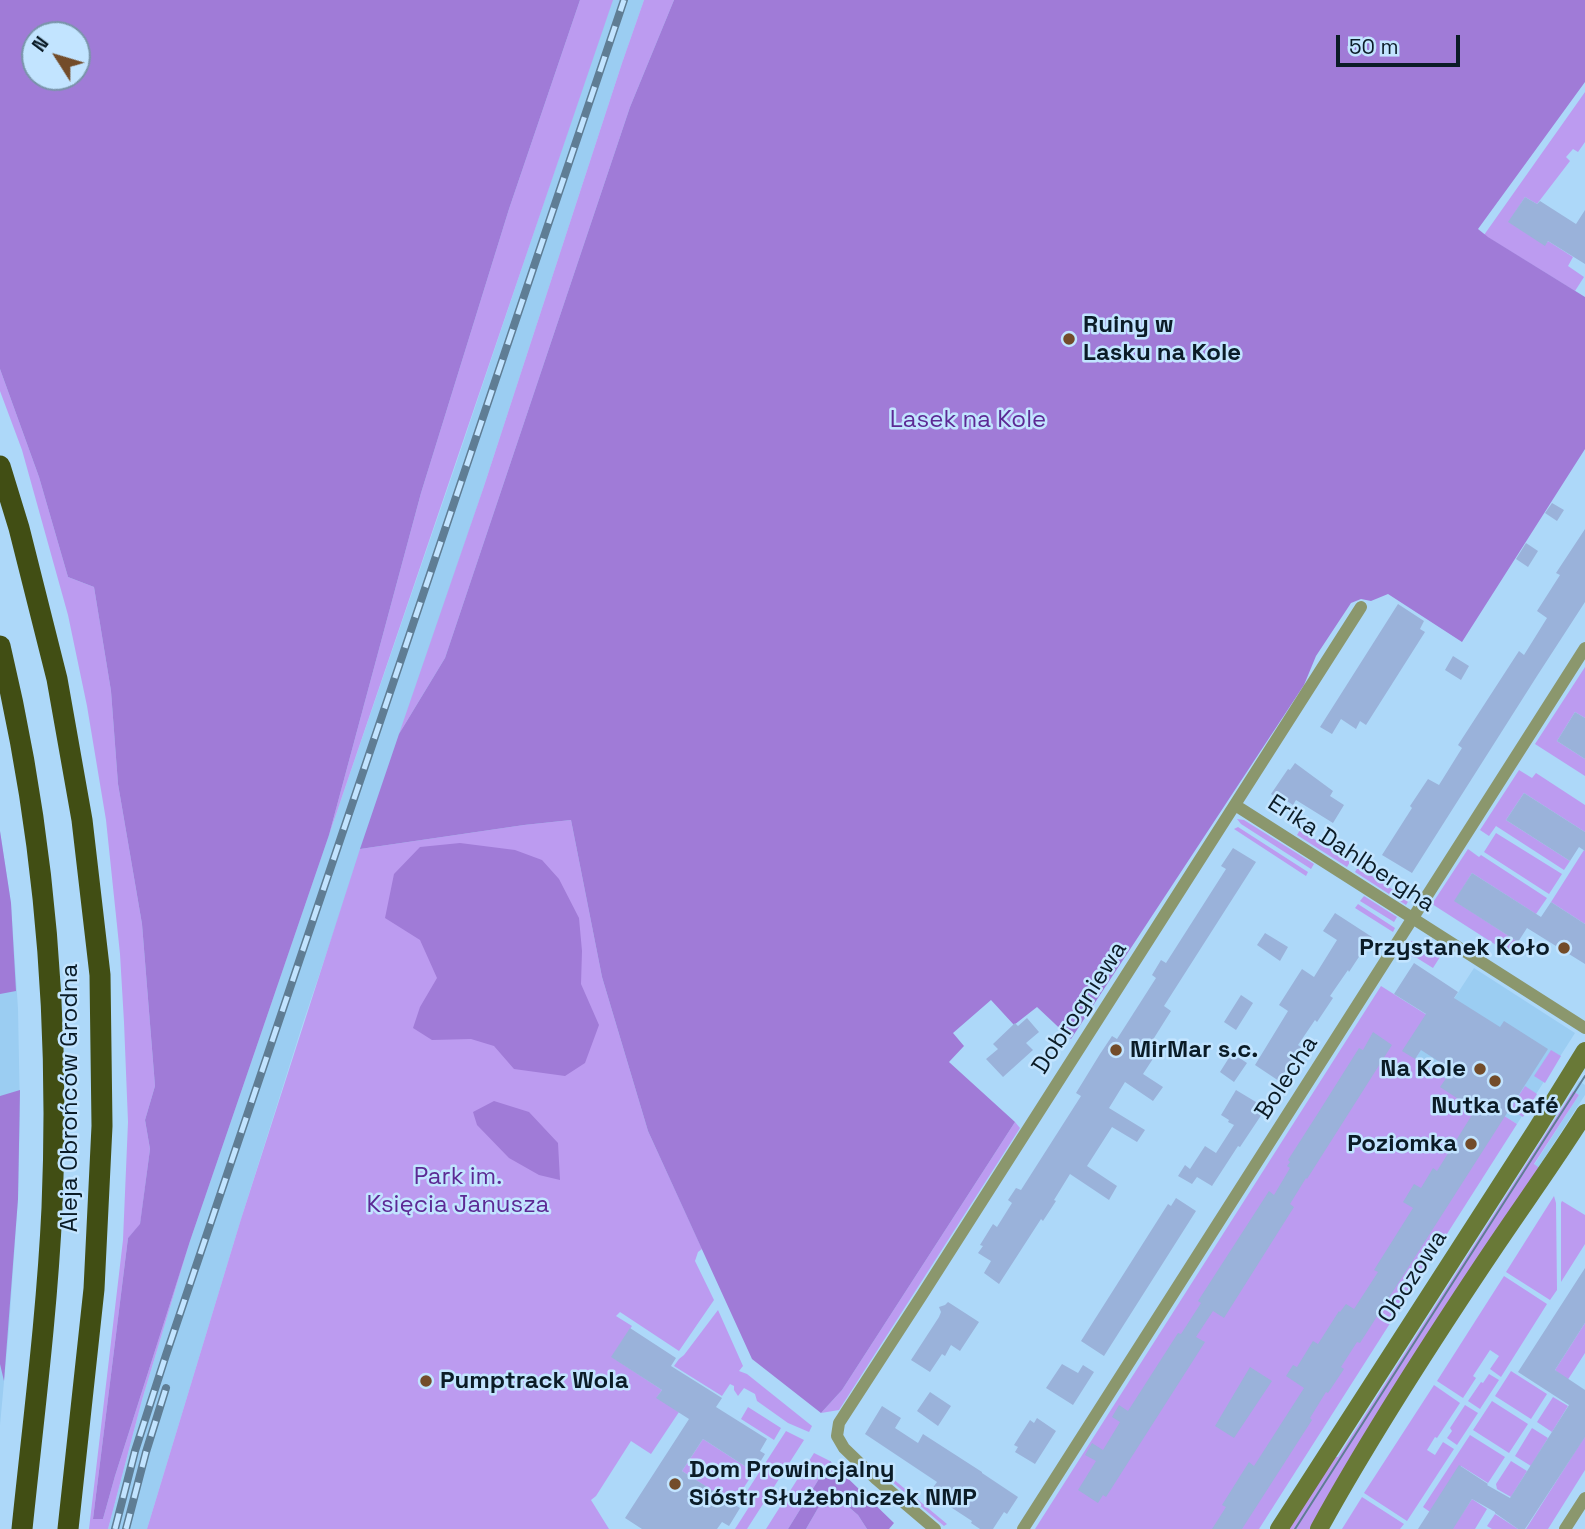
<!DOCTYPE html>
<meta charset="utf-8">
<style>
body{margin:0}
#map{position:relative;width:1585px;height:1529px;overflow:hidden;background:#add8f9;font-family:"Space Grotesk",sans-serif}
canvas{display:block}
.north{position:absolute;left:21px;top:21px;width:70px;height:70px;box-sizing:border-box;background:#c2e4ff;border:2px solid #7994a9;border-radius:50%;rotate:307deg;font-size:19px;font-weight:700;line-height:28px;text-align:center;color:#0b1c27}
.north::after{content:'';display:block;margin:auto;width:24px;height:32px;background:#734c2a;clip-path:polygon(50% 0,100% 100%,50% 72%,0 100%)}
.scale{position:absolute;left:1336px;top:35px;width:124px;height:32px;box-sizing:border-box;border:4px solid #0b1c27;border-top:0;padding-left:9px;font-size:21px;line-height:24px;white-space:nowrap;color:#0b1c27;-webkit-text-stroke:5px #c2e4ff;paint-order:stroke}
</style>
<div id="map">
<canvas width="1585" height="1529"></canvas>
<div class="north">N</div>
<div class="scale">50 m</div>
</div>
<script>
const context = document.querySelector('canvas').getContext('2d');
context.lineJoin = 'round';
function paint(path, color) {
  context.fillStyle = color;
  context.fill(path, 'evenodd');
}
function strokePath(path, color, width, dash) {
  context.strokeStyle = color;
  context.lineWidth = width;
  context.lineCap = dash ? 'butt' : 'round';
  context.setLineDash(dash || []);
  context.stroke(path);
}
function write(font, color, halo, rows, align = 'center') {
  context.font = font + ' "Space Grotesk",sans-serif';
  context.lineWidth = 5;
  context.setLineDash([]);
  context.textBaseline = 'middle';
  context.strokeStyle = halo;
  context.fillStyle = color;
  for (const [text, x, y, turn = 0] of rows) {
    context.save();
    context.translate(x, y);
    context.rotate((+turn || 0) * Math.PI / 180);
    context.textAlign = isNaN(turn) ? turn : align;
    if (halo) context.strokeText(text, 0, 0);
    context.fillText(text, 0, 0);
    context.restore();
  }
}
paint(new Path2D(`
 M612,0H644L622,63L484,486L303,1023L241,1219L147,1529H108L142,1400L190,1241L457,461Z
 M0,831L11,903L18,1009L20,1114L18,1199L9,1328L0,1425Z
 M1474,968L1575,1033L1517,1124L1415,1059Z
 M1579,1081L1585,1085V1095L1538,1168L1534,1165L1579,1095L1573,1091Z`), '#9bcdf2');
paint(new Path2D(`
 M580,0H613L329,835L421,493L509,209Z
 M644,0H674L630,107L445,658L399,734L484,486L622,63Z
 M1585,92V142L1578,152L1573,149L1566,157L1570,161L1537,204L1525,197L1509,222L1545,245L1548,241L1573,257L1568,266L1584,277L1575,291L1484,235Z
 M0,369L39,477L68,577L94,587L111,691L118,784L142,924L155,1086L145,1120L150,1149L140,1225L128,1238L93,1519H103L115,1476L190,1241L142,1400L108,1529H89L123,1240L128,1122L124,1022L120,954L106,820L87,706L68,615L22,450L0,391Z
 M1585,667V718L1575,712L1557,741L1585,759V776L1535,744Z
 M1519,770L1532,778L1536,773L1585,805V832L1524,793L1506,820L1570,861L1564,870L1496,826L1489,836L1480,830Z
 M1237,819L1244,820L1314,864L1311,869L1241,824Z
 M571,820L602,977L648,1131L702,1249L698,1252L695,1261L714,1300L679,1351L620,1312L616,1316L632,1326L612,1357L662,1390L657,1397L679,1412L651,1454L631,1441L596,1496L591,1500L609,1529H147L241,1219L360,849L524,825Z
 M1238,827L1308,872L1306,876L1234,829Z
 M1300,830L1350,862L1347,867L1297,835Z
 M1496,833L1562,874L1549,894L1484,852Z
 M1468,849L1479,857L1481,855L1547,898L1536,914L1472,873L1455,901L1518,942L1510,954L1432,904Z
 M1584,850L1585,851V924L1551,902Z
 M1358,867L1409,900L1406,905L1355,872Z
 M1364,896L1397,917L1394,922L1360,901Z
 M1358,904L1395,928L1393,932L1355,908Z
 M1410,941H1416L1440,957L1433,968L1417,958L1402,954Z
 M1381,986L1438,1022L1415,1059L1517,1124L1259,1529H1035Z
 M1551,1050L1561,1056L1545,1083L1534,1076Z
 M1525,1086L1537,1094L1523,1117L1510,1109Z
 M1573,1091L1579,1095L1534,1164L1542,1170L1311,1529H1285L1336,1457H1338Z
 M1015,1122L1020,1128L839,1410L821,1413L842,1390Z
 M1554,1196L1556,1203L1557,1290L1550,1300L1506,1272Z
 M1562,1201L1585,1215V1244L1561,1282V1203Z
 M1504,1276L1547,1304L1501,1377L1490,1369L1499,1356L1490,1350L1473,1376L1476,1378L1463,1398L1437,1381Z
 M718,1310L743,1366L739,1371L747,1374L812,1426L809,1432L788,1423L757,1401L755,1394L744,1388L738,1396L734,1390V1386L730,1384L722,1396L674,1366L679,1359L684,1355Z
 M1585,1323V1353L1567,1381L1555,1370Z
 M1511,1371L1547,1394L1531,1419L1495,1396Z
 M1489,1374L1499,1380L1480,1409L1468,1401L1481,1382L1483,1383Z
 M1434,1385L1460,1403L1437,1438L1435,1437L1427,1450L1435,1455L1443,1442L1454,1449L1407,1521L1364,1493Z
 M1553,1397L1568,1406L1552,1432L1537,1422Z
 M1492,1401L1528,1424L1509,1453L1473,1430Z
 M1465,1405L1478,1413L1457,1445L1447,1438L1452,1431L1450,1428Z
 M748,1407L781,1428L774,1440L741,1419Z
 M1532,1428L1548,1438L1531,1466L1515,1456Z
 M786,1431L804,1440L747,1529H735L749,1507L740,1502Z
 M1470,1435L1505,1457L1488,1483L1461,1466L1430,1512L1423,1507Z
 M1585,1436V1470L1548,1529H1526Z
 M703,1439L754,1472L733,1504L682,1471Z
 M814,1453L830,1461L788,1529H766Z
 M1511,1461L1527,1471L1511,1497L1497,1489L1496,1484Z
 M886,1473L947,1524L944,1526L884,1475Z
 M836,1496L858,1515L867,1529H806L821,1503Z
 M1362,1497L1404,1524L1400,1529H1342Z
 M1472,1499L1487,1509L1475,1529H1452Z
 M1495,1514L1518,1529H1492L1487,1526Z`), '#bc9bf0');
paint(new Path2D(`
 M0,0H580L509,209L421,493L329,835L190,1241L115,1476L103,1519H93L128,1238L140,1224L150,1149L145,1120L155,1086L142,924L118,784L111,691L94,587L68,577L39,477L0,369ZM35,35H77V77H35Z
 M674,0H1585V82L1478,229L1488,237L1585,297V449L1462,642L1388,594L1371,601L1361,599L1351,603L1316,656L1304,685L1071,1039L1037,1007L1014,1025L991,1000L953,1033L964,1046L949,1062L1015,1122L842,1390L821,1413L752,1359L648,1131L602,977L571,820L524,825L360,849L399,734L445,658L630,107Z
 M0,831L11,903L16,991L0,994Z
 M460,843L515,850L542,860L559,879L579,918L582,951L581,984L599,1025L585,1063L565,1076L514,1069L494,1046L471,1039L432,1040L413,1028L420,1007L437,978L420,940L385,918L394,874L420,847Z
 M20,1090L18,1199L4,1381L0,1364V1096Z
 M494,1101L529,1112L558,1143L560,1180L539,1175L509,1158L477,1125L473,1112Z
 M830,1461L894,1523L889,1529H867L858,1515L836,1496L821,1503L806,1529H788Z`), '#a07bd7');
paint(new Path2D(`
 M1525,197L1537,204L1540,201L1576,224L1585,210V264L1548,241L1545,246L1508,222Z
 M1552,503L1564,510L1557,521L1545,513Z
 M1585,529V602L1537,676L1412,873L1382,855L1412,808L1410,806L1428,779L1439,785L1462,748L1458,745L1506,671L1519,651L1524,655L1547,618L1537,611L1560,575L1556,573Z
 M1526,543L1538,551L1528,567L1516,559Z
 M1398,604L1424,621L1420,629L1425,632L1366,725L1360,721L1356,729L1341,719L1332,734L1320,727Z
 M1453,656L1469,666L1461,680L1445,670Z
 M1575,712L1585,718V759L1557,741Z
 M1295,763L1333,791L1330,796L1344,805L1333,823L1296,800L1293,805L1287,801L1283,802L1271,794L1288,769L1290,770Z
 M1524,793L1585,832V851L1579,847L1570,861L1506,820Z
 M1233,848L1256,862L1164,1006L1171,1011L1149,1046L1158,1051L1143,1074L1163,1087L1153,1101L1125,1082L1109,1108L1145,1130L1137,1142L1112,1127L1087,1166L1117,1186L1109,1200L1070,1174L1054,1200L1056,1201L1043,1221L1041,1219L999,1284L984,1273L991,1261L978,1253L983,1246L980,1245L993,1224L997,1227L1012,1203L1008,1200L1016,1188L1021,1190L1081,1096L1076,1093L1100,1054L1112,1036L1117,1039L1156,978L1152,975L1161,960L1166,963L1226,869L1221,866Z
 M1472,873L1541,917L1551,902L1585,924V964L1527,928L1518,942L1454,901Z
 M1335,913L1372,937L1349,972L1348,970L1330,996L1333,998L1317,1022L1315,1020L1298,1045L1301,1047L1279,1081L1255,1065L1288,1011L1279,1005L1302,969L1314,977L1337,940L1323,931Z
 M1265,933L1288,947L1280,961L1257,945Z
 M1414,963L1458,992L1454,998L1500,1027L1504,1021L1548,1049L1360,1343L1357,1342L1341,1367L1344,1369L1328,1393L1326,1392L1310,1418L1312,1420L1242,1529H1212L1226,1507L1222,1505L1249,1462L1254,1466L1304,1388L1286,1376L1293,1365L1297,1367L1313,1341L1318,1344L1339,1311L1340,1312L1346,1304L1354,1309L1378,1272L1374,1270L1413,1208L1403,1202L1414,1184L1421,1188L1433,1168L1437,1171L1475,1110L1440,1087L1452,1070L1421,1050L1415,1059L1402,1051L1426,1014L1394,994Z
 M1241,995L1253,1003L1236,1030L1224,1022Z
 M1027,1018L1039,1032L1026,1043L1033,1050L1003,1077L986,1059L998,1049L993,1044L1015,1023L1018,1026Z
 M1373,1032L1392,1045L1307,1179L1306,1178L1290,1204L1294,1207L1224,1318L1213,1311L1196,1337L1205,1342L1106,1497L1103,1495L1098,1503L1078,1490L1096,1461L1085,1455L1092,1443L1103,1450L1120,1422L1112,1417L1119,1405L1128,1411L1178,1333L1181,1334L1201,1303L1198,1301L1269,1191L1274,1195L1290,1168L1287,1166L1290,1162L1288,1160L1320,1110L1359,1048L1363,1050Z
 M1232,1053L1247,1063L1234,1082L1220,1072Z
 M1236,1090L1266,1108L1240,1147L1238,1146L1212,1186L1197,1177L1192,1184L1178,1176L1185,1165L1190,1169L1205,1146L1216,1153L1234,1125L1228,1122L1229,1120L1221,1115Z
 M1176,1198L1196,1211L1104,1356L1081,1341L1168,1204L1171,1206Z
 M1585,1268V1323L1555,1370L1585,1390V1437L1525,1529H1518L1495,1513V1512L1472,1499L1453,1529H1418L1459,1465L1488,1484L1487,1485L1510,1498L1569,1405L1518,1372Z
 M948,1302L979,1322L960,1351L951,1345L945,1356L942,1354L930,1372L911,1360L939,1317L941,1312L939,1307L945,1305Z
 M630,1328L676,1358L671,1366L722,1398L716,1407L767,1439L760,1451L765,1454L754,1472L703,1439L682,1471L740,1508L729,1526L722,1522L717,1529H642L625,1518L689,1419L656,1398L662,1390L611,1357Z
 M1062,1364L1078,1373L1083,1365L1094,1372L1073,1405L1046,1388Z
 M1250,1367L1272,1381L1234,1438L1215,1426Z
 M930,1392L951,1406L938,1426L917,1411Z
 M882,1406L901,1418L895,1428L918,1443L923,1434L982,1472V1473L1018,1497L1007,1514L1004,1512L993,1529H980L971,1523L972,1521L929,1493L937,1482L865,1434Z
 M1037,1418L1056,1431L1035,1464L1015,1452L1018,1447L1014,1445L1030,1420L1034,1423Z`), '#9ab2da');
strokePath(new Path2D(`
 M1235,805L1585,1028
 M935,1529L876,1479L844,1448L837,1436L839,1423L922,1295L1361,607
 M1023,1529L1585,648
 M1565,1529L1585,1498`), '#8b976d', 12);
strokePath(new Path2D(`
 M1279,1529L1536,1130L1585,1051
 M1319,1529C1369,1438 1426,1350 1484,1263C1517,1213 1553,1164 1585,1113`), '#697937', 18);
strokePath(new Path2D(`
 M0,466L19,528L57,679L82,820L100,975L102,1126L94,1289L68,1529
 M0,646C44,829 60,1019 52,1208C47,1315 33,1422 22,1529`), '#414e14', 21);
strokePath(new Path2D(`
 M1295,1529L1585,1076`), '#5f7d94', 2);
const rail = new Path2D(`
 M115,1529L135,1451L166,1355L624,0
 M126,1529L146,1452L166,1388`);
strokePath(rail, '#5f7d94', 8);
strokePath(rail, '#c2e4ff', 5, [16]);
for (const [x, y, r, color] of [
 [1069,339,7,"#734c2a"],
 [1564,948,7,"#734c2a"],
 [1116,1050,7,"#734c2a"],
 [1480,1069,7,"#734c2a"],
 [1495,1081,7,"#734c2a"],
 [1471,1144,7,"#734c2a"],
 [426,1381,7,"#734c2a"],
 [675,1484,7,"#734c2a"]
]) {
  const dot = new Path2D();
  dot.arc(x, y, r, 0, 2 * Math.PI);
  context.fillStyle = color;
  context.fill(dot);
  strokePath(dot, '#c2e4ff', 2.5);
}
write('bold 24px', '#0b1c27', '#c2e4ff', [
 ["Ruiny w",1083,325],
 ["Lasku na Kole",1083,353],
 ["Przystanek Koło",1550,948,"right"],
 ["MirMar s.c.",1130,1050],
 ["Na Kole",1466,1069,"right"],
 ["Nutka Café",1495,1106,"center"],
 ["Poziomka",1457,1144,"right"],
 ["Pumptrack Wola",440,1381],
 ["Dom Prowincjalny",689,1470],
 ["Sióstr Służebniczek NMP",689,1498]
], 'left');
write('24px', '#5c2994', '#c2e4ff', [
 ["Lasek na Kole",968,420],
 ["Park im.",458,1177],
 ["Księcia Janusza",458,1205]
]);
write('24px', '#0b1c27', '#c2e4ff', [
 ["Erika Dahlbergha",1351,854,33],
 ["Dobrogniewa",1080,1008,-57],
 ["Bolecha",1287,1078,-57],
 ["Aleja Obrońców Grodna",70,1098,-90],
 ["Obozowa",1413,1277,-57]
]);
</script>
